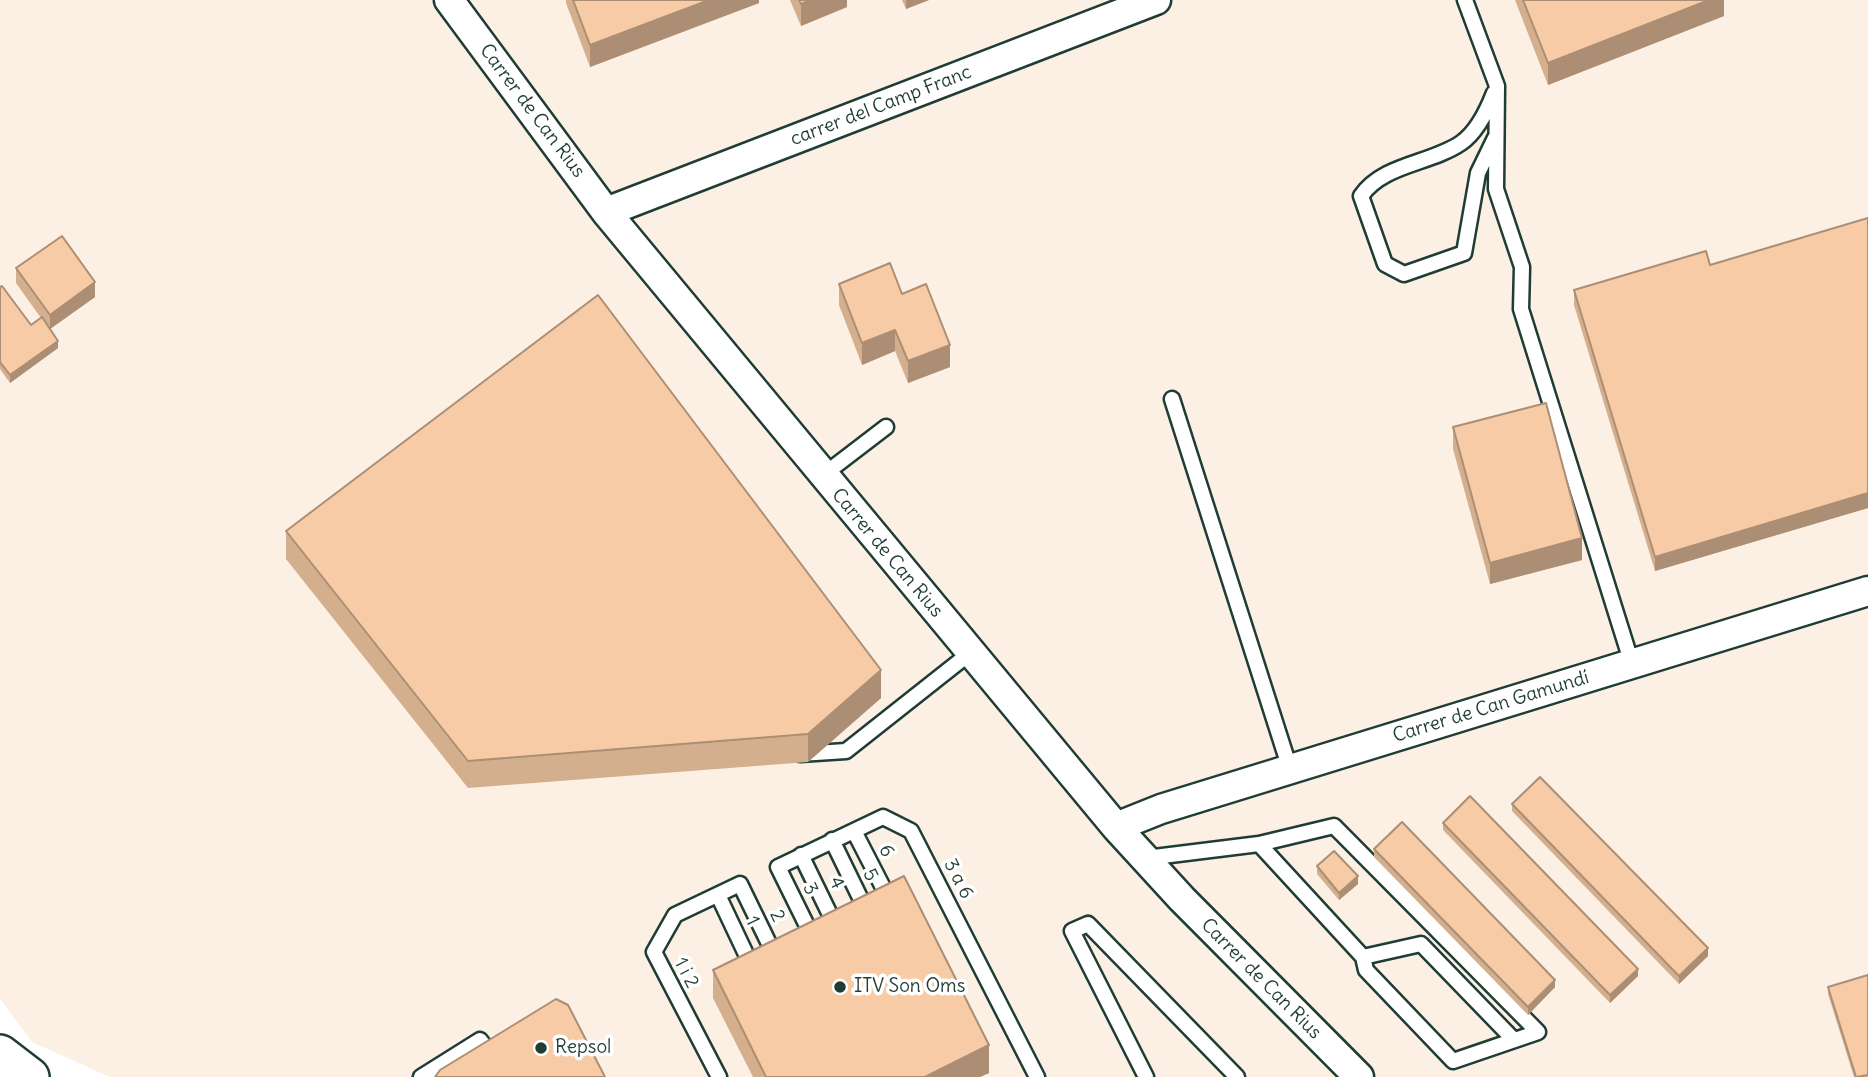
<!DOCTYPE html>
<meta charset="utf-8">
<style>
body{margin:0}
canvas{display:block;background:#fff}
</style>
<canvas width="1868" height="1077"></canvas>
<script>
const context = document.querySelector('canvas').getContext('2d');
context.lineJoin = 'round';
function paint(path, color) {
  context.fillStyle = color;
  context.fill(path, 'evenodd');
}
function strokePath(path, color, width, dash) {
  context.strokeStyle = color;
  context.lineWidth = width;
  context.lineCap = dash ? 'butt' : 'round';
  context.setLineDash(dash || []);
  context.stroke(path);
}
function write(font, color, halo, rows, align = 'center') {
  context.font = font + ' Delius,sans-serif';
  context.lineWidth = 7;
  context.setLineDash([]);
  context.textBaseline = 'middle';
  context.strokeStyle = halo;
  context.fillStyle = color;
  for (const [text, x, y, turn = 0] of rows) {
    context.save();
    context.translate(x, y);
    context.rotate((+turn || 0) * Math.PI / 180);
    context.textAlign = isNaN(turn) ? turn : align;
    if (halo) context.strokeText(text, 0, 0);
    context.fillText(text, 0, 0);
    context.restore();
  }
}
paint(new Path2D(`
 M0,0H1868V1077H110L32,1042L0,999Z`), '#fcefe4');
const service = new Path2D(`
 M1465,0L1497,86L1496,189L1522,267L1521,309L1632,664
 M1494,93C1487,111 1477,132 1461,143C1430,164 1383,164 1361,196L1385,264L1404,274L1464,253L1478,173L1495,138
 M1172,399L1290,769
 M822,476L886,427
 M800,754L846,751L970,653
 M854,831L890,901
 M832,840L868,914
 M801,855L837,929
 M1146,858L1259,844L1363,957L1366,970L1453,1061L1538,1032L1334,826L1259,844
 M718,895L753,969
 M814,940L778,867L883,817L911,831L1037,1077
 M1363,957L1421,944L1514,1040
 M421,1077L480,1040L507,1077
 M719,1077L654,952L675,915L740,884L776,958
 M1146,1077L1072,931L1088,924L1237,1077`);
const minor = new Path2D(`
 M449,0L606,212L1116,827L1182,899L1359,1077
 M606,212L1156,0
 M1116,827L1161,809L1868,591`);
const tertiary = new Path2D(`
 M0,1054L30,1077`);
strokePath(service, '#1f3d34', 19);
strokePath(minor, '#1f3d34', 33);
strokePath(tertiary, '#1f3d34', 42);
strokePath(service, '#fff', 14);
strokePath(minor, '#fff', 28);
strokePath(tertiary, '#fff', 37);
paint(new Path2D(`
 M566,0H759V3L590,67L566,3Z
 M790,0H847V7L801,26Z
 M902,0H929L906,9Z
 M1515,0H1724V16L1548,85Z
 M1868,218V508L1655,571L1574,305V290L1710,265Z
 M16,268L95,297L50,329L58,348L10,383L0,369V287L31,325L41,318L16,283Z
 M839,284L902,294L950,367L908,383L895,351L862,365L839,305Z
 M1453,427L1582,560L1490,584L1453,449Z
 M286,531L881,698L808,762L468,788L286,559Z
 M1512,804L1708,956L1679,984L1512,811Z
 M1443,823L1638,976L1610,1003L1443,830Z
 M1374,849L1555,987L1528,1015L1374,857Z
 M1317,866L1358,884L1339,900L1317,874Z
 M713,970L989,1073L980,1077H753L713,998Z
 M1828,987L1868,1077H1854L1828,994Z`), '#d4af8e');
paint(new Path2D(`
 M709,0H759V3L590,67V45Z
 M811,0H847V7L801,26V4Z
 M906,0H929L906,9Z
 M1709,0H1724V16L1548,85V63Z
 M95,282V297L50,329V315Z
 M895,330V351L862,365V343Z
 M58,341V348L10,383V375Z
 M950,345V367L908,383V361Z
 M1868,493V508L1655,571V557Z
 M1582,538V560L1490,584V563Z
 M881,670V698L808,762V734Z
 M1358,876V884L1339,900V893Z
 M1708,948V956L1679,984V976Z
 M1638,969V976L1610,1003V995Z
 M1555,980V987L1528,1015V1007Z
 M989,1045V1073L980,1077H925Z`), '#ac8e74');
const building = new Path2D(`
 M573,0H709L590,45Z
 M799,0H811L801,4Z
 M1523,0H1709L1548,63Z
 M1868,218V493L1655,557L1574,290L1706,251L1710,265Z
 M62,236L95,282L50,315L16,268Z
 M890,263L902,294L926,284L950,345L908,361L895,330L862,343L839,284Z
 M2,286L31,325L42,317L58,341L10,375L0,362V287Z
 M598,295L881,670L808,734L468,761L286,531Z
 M1546,403L1582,538L1490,563L1453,427Z
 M1540,777L1708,948L1679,976L1512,804Z
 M1470,796L1638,969L1610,995L1443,823Z
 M1402,822L1555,980L1528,1007L1374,849Z
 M1334,851L1358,876L1339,893L1317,866Z
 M904,876L989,1045L925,1077H766L713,970Z
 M1868,975V1075L1856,1077L1828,987Z
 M556,999L568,1005L605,1077H435L440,1070Z`);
paint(building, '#f6cba5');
strokePath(building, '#ac8e74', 2);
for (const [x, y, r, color] of [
 [840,987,7,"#1f3d34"],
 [541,1048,7,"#1f3d34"]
]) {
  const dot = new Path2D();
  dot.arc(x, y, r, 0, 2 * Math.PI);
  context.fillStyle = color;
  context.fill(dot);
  strokePath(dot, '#fff', 2.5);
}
write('19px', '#1f3d34', '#fff', [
 ["carrer del Camp Franc",881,106,-21],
 ["Carrer de Can Rius",532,111,53],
 ["Carrer de Can Rius",887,553,50],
 ["Carrer de Can Gamundí",1491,707,-17],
 ["6",886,851,63],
 ["5",870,875,64],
 ["3 a 6",958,879,63],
 ["4",836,883,64],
 ["3",810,889,64],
 ["2",777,916,64],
 ["1",752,921,65],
 ["1 i 2",686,973,63],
 ["Carrer de Can Rius",1261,979,45]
]);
write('19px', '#1f3d34', '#fff', [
 ["ITV Son Oms",854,987],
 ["Repsol",555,1048]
], 'left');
</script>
